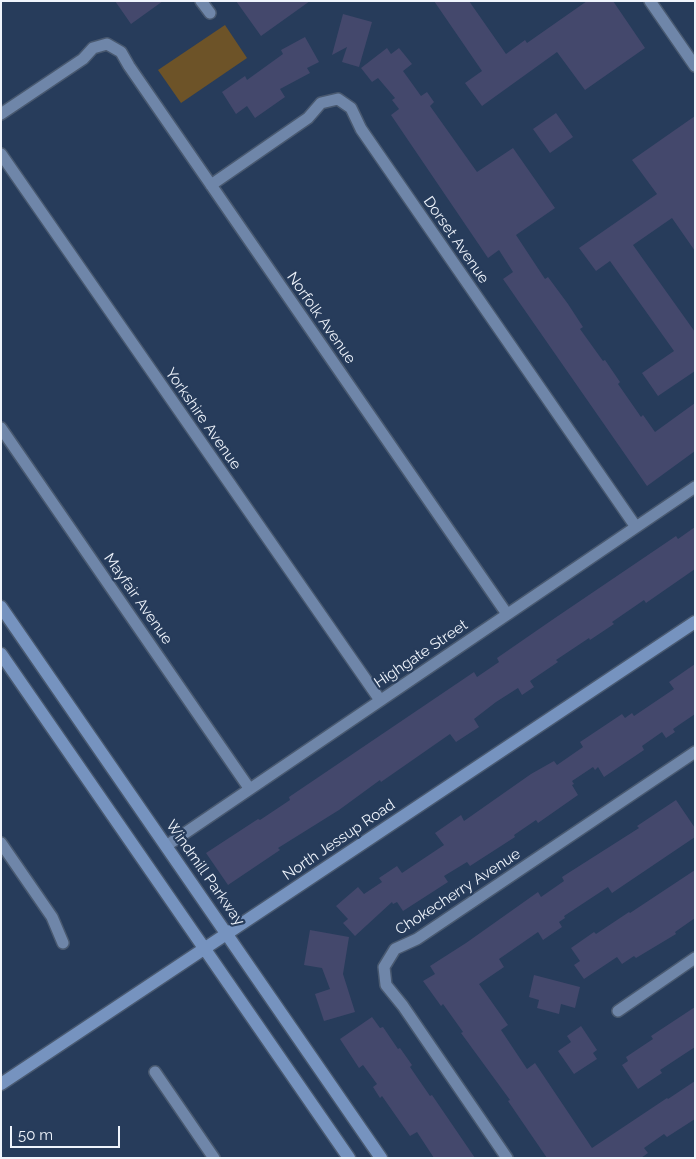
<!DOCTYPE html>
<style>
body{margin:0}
#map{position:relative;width:696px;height:1159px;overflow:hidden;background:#273c5b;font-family:Raleway,sans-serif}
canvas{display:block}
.frame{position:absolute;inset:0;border:2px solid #eff4fc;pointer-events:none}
.scale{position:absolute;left:10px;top:1126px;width:110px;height:22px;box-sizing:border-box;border:2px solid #eff4fc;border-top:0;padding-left:6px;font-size:15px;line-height:18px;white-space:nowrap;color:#eff4fc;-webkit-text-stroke:4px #273c5b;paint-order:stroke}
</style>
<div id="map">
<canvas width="696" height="1159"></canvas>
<div class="frame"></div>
<div class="scale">50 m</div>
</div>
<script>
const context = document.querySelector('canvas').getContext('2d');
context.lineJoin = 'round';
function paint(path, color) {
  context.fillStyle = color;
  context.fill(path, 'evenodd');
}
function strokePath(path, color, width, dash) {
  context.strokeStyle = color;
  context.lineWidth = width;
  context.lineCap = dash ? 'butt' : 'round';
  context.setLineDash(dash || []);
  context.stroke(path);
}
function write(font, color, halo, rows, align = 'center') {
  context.font = font + ' Raleway,sans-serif';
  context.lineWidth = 4.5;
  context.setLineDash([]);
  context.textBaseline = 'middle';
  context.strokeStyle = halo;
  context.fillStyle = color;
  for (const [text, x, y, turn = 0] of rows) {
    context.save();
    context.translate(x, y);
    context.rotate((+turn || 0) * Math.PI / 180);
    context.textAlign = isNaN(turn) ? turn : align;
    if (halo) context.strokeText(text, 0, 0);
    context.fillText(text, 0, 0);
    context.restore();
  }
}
paint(new Path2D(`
 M225,25L247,58L181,103L158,70Z`), '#6d5328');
paint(new Path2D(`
 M115,1H163L131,24Z
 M236,1H310L261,36Z
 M434,1H469L506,54L525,40L527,43L587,1H613L645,48L585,90L557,52L482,106L465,83L482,71Z
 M343,14L372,22L359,67L342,62L347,47L332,55Z
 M305,37L319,62L307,68L310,73L280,89L285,97L255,118L247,106L236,114L222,92L245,76L247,80L283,54L281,50Z
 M387,48L391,54L399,48L412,64L403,71L421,96L427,92L434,102L430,106L477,172L513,148L555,208L516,235L545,279L548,277L568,304L583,327L580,329L603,361L605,360L620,382L618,384L641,417L643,415L655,432L695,403V451L647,486L503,279L513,272L499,250L488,258L391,115L399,109L392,100L395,98L378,78L372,82L361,68Z
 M556,113L573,137L550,153L533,129Z
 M695,116V251L672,218L633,245L695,332V371L658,396L642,373L674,351L610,261L596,271L579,248L657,194L632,160Z
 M695,527V569L646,603L644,600L612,622L614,624L590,640L589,638L556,660L558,662L530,681L534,687L522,695L518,688L496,702L474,719L479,727L456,742L450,734L381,782L380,780L339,810L278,848L280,850L228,885L206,853L258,819L260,820L290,800L289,797L474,672L477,677L499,662L497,658L552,620L676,536L678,539Z
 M695,664V714L673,729L675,732L666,738L662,732L642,746L644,750L604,777L598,767L595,770L593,767L572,781L574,784L572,785L578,795L538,823L536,820L514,835L515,837L470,866L467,862L444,876L448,882L403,911L397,902L393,904L392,902L355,936L343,923L348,919L336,906L358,887L364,894L382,882L379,878L397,866L402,873L444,845L435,833L461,815L464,821L531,774L554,761L557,765L583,747L580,742L622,714L625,718L632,713L634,716L674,689L669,682Z
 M676,800L695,828V837L612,893L608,887L564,916L565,918L559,922L562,927L543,940L538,932L499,959L504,967L479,984L508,1025L501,1030L527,1069L535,1063L592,1148L667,1098L668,1099L695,1081V1119L667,1137L664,1134L644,1148L648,1153L641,1158H547L508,1101L510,1100L461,1033L463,1032L443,1004L441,1006L423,981L435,974L430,966L466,943L538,892L541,897L564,881L562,877L639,828L637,826Z
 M695,870V918L675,932L676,934L636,958L634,956L622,964L617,957L584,979L574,965L580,961L571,948L594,932L596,934L629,912L630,913Z
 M310,930L349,937L343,974L355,1012L324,1021L315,994L330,989L322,968L304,965Z
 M534,975L580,987L575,1008L561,1004L559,1014L537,1008L539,1000L529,997Z
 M695,1007V1047L660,1070L662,1073L638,1089L622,1065L628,1061L626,1057L653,1039L651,1036Z
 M372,1017L380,1028L383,1027L398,1049L400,1048L412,1065L410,1067L430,1096L432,1095L475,1158H434L417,1132L410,1136L382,1096L380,1098L373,1087L377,1084L363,1065L359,1068L340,1039Z
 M581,1026L597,1050L593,1053L597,1059L574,1074L558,1051L571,1042L567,1036Z`), '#44486c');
const street = new Path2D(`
 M201,1L210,13
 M650,1L695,66
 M1,114L83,59L93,48L107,44L121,52L129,66L507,614
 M1,154L380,700
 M211,185L308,118L321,103L338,99L351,108L361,129L636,527
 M1,428L249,788
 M1,843L52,917L63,943
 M166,846L695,487
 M618,1011L695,958
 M155,1072L214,1158
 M507,1158L403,1006L386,985L384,967L395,949L417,939L695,752`);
const secondary = new Path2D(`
 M1,607L381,1158
 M1,654L349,1158
 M1,1084L695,622`);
strokePath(street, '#495970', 14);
strokePath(secondary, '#495970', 15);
strokePath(street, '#6f86a9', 11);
strokePath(secondary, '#7693bf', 12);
write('15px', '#eff4fc', '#273c5b', [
 ["Dorset Avenue",456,240,55],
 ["Norfolk Avenue",321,318,55],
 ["Yorkshire Avenue",203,419,55],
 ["Mayfair Avenue",138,599,55],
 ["Highgate Street",421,654,-34],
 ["North Jessup Road",339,840,-34],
 ["Windmill Parkway",205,873,55],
 ["Chokecherry Avenue",458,892,-33]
]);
</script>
